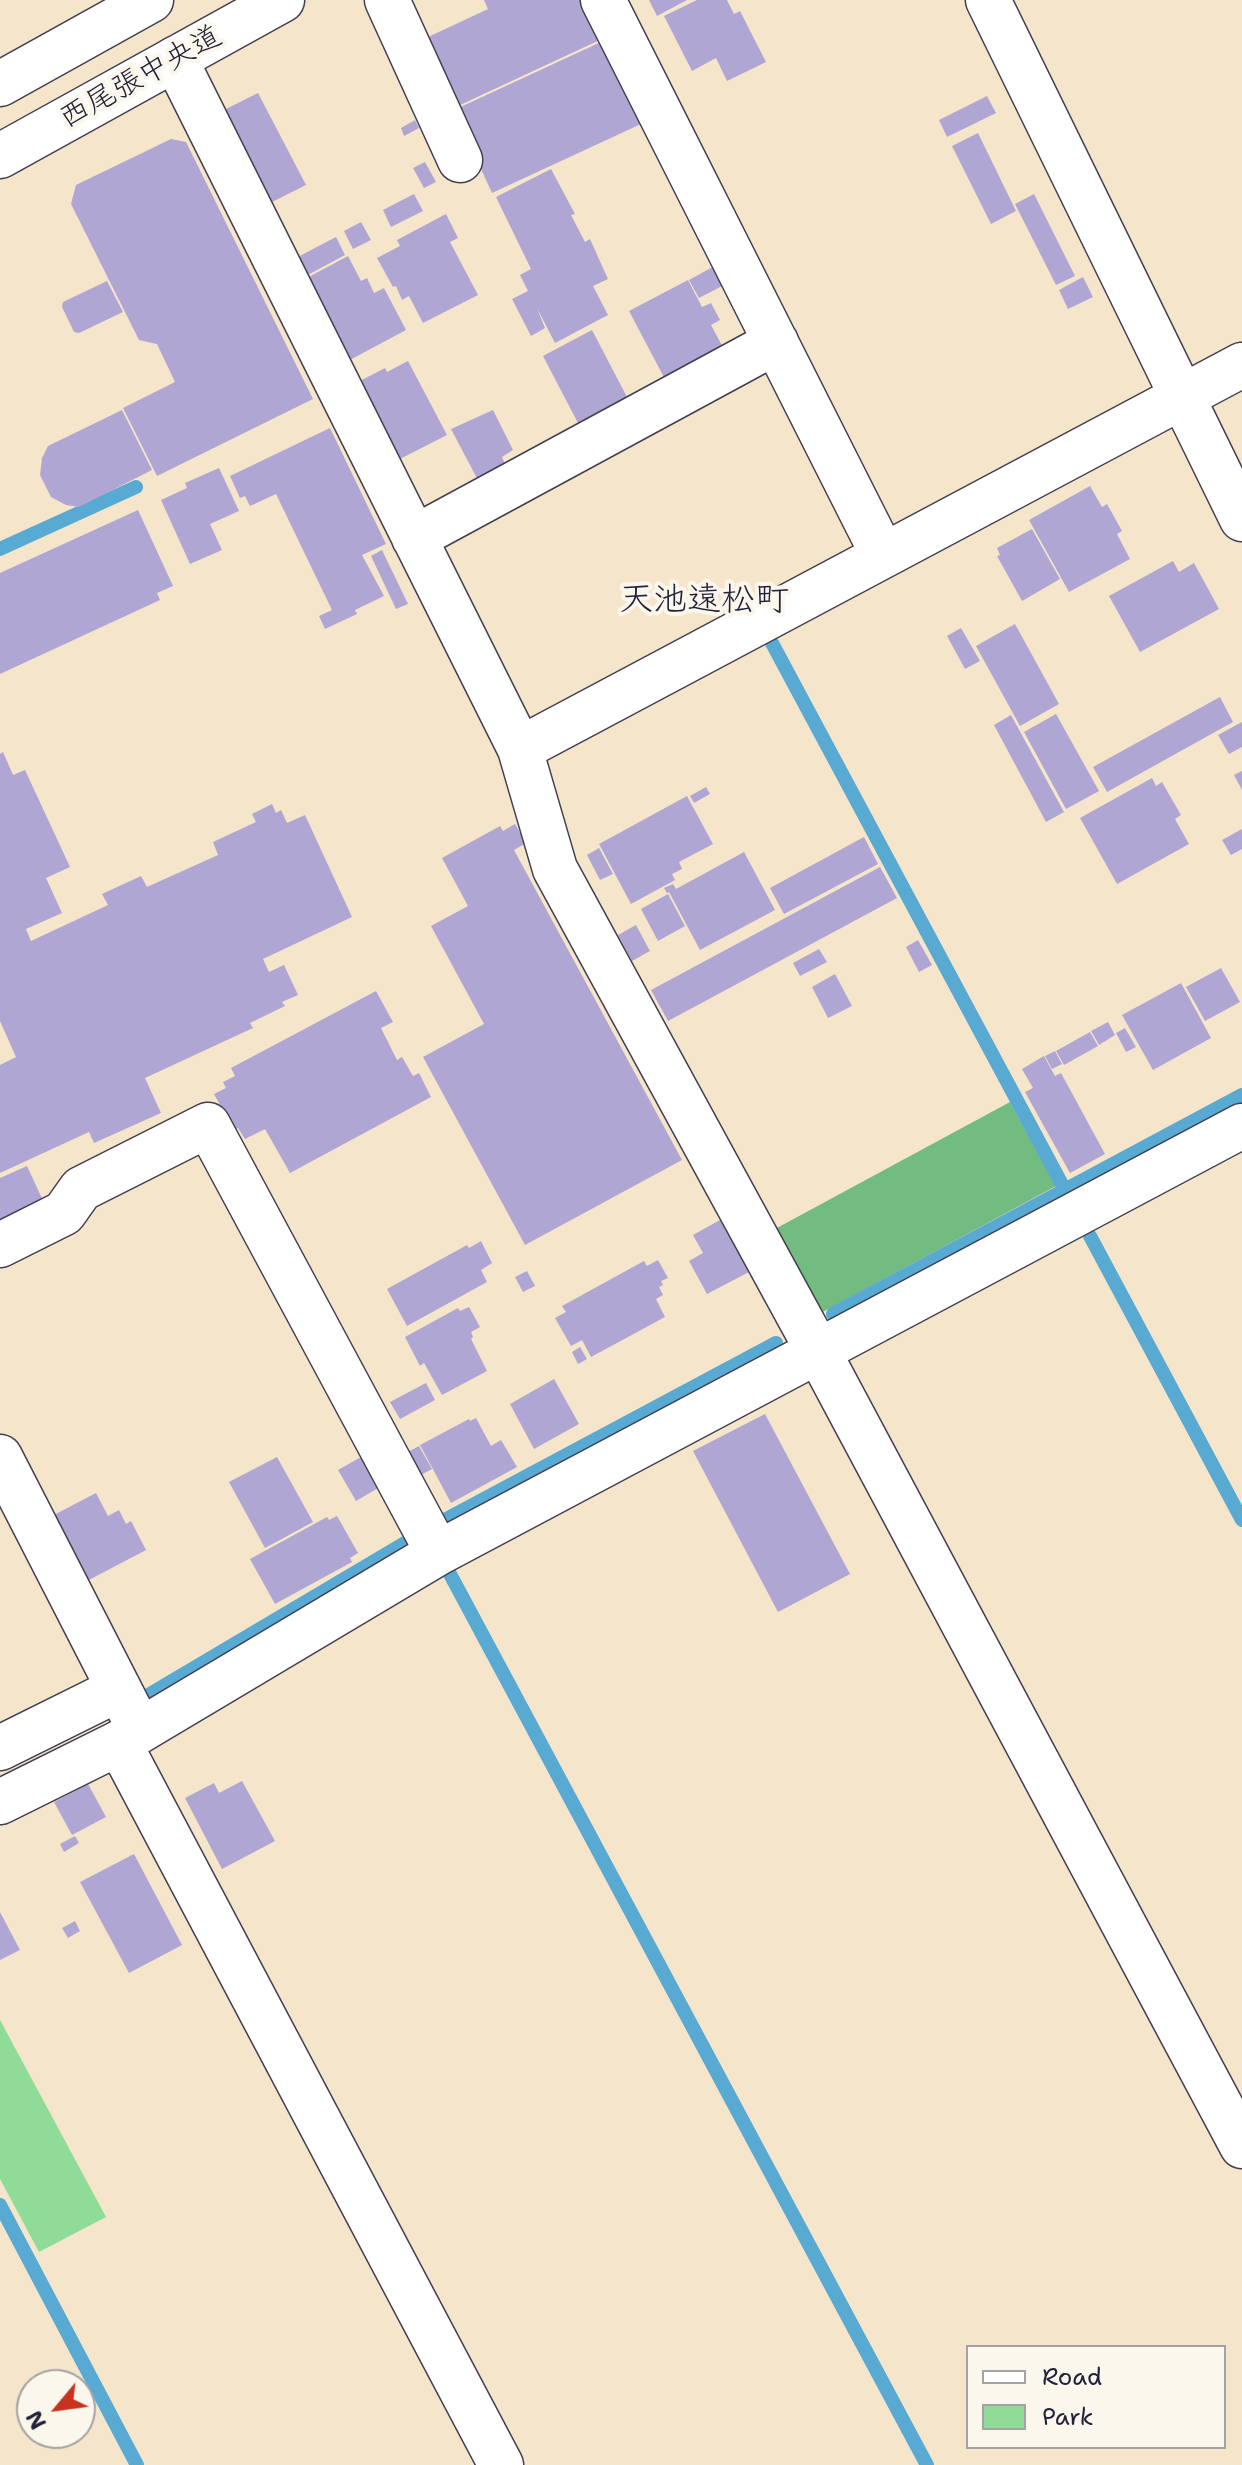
<!DOCTYPE html>
<meta charset="utf-8">
<style>
body{margin:0}
#map{position:relative;width:1242px;height:2465px;overflow:hidden;background:#f4e5cb;font-family:"Shantell Sans",sans-serif}
canvas{display:block}
.legend{position:absolute;left:966px;top:2345px;width:260px;height:104px;box-sizing:border-box;background:#fbf7ec;border:2px solid #a4a2a5;margin:0;padding:10px 14px;list-style:none;font-size:24px;color:#22223b}
.legend li{display:flex;align-items:center;gap:16px;height:40px}
.legend b{width:40px;border:2px solid #a4a2a5}
.north{position:absolute;left:16px;top:2369px;width:80px;height:80px;box-sizing:border-box;background:#fbf7ec;border:2px solid #a4a2a5;border-radius:50%;rotate:241deg;font-size:22px;font-weight:700;line-height:32px;text-align:center;color:#22223b}
.north::after{content:'';display:block;margin:auto;width:28px;height:36px;background:#c8321e;clip-path:polygon(50% 0,100% 100%,50% 72%,0 100%)}
</style>
<div id="map">
<canvas width="1242" height="2465"></canvas>
<ul class="legend">
<li><b style="height:10px;background:#fff"></b>Road</li>
<li><b style="height:22px;background:#8fdc99"></b>Park</li>
</ul>
<div class="north">N</div>
</div>
<script>
const context = document.querySelector('canvas').getContext('2d');
context.lineJoin = 'round';
function paint(path, color) {
  context.fillStyle = color;
  context.fill(path, 'evenodd');
}
function strokePath(path, color, width, dash) {
  context.strokeStyle = color;
  context.lineWidth = width;
  context.lineCap = dash ? 'butt' : 'round';
  context.setLineDash(dash || []);
  context.stroke(path);
}
function write(font, color, halo, rows, align = 'center') {
  context.font = font + ' "Shantell Sans","Klee One",sans-serif';
  context.lineWidth = 8;
  context.setLineDash([]);
  context.textBaseline = 'middle';
  context.strokeStyle = halo;
  context.fillStyle = color;
  for (const [text, x, y, turn = 0] of rows) {
    context.save();
    context.translate(x, y);
    context.rotate((+turn || 0) * Math.PI / 180);
    context.textAlign = isNaN(turn) ? turn : align;
    if (halo) context.strokeText(text, 0, 0);
    context.fillText(text, 0, 0);
    context.restore();
  }
}
paint(new Path2D(`
 M0,2020L106,2217L39,2252L0,2179Z`), '#8fdc99');
paint(new Path2D(`
 M1010,1102L1056,1186L821,1313L775,1229Z`), '#73bc81');
strokePath(new Path2D(`
 M0,549L136,487
 M772,643L1065,1190
 M1090,1236L1242,1520
 M833,1314L1242,1095
 M441,1522L776,1343
 M450,1574L927,2465
 M145,1697L410,1540
 M0,2205L137,2465`), '#58aad3', 14);
paint(new Path2D(`
 M484,0H584L602,39L458,106L426,38L488,9Z
 M649,0H687L657,16Z
 M697,0H727L734,14L740,11L766,62L727,81L716,58L692,71L664,16Z
 M603,41L641,124L492,193L454,110Z
 M258,93L306,185L272,202L264,187L260,188L224,110Z
 M987,96L996,113L947,137L939,120Z
 M415,120L419,128L404,136L401,128Z
 M978,133L1016,211L991,224L952,146Z
 M171,139L186,142L313,399L157,476L123,408L175,382L157,344L139,340L71,204L76,185Z
 M425,162L436,182L424,188L413,168Z
 M551,169L575,214L571,215L585,242L590,239L608,279L593,286L608,315L555,343L537,308L545,328L531,336L512,299L528,291L520,275L531,269L496,197Z
 M414,194L423,211L391,227L383,210Z
 M1034,194L1075,276L1056,285L1015,204Z
 M446,214L458,238L450,242L478,295L423,323L409,296L402,300L396,286L393,287L377,258L400,246L397,240Z
 M361,222L371,240L353,249L344,231Z
 M336,237L345,255L304,277L294,259Z
 M348,256L361,281L367,278L374,293L384,288L406,330L348,361L305,279Z
 M718,264L728,283L699,298L689,280Z
 M1083,277L1093,297L1068,309L1059,290Z
 M688,280L702,307L711,303L720,320L711,325L726,353L667,383L629,311Z
 M107,281L123,312L79,333L74,332L62,307L63,302Z
 M592,330L628,399L579,425L543,356Z
 M408,361L447,435L396,461L356,383L385,368L387,372Z
 M122,410L152,470L79,507L66,505L51,497L40,475L42,458L48,446Z
 M493,410L513,450L502,457L507,469L480,484L451,429Z
 M330,428L386,544L362,555L384,596L355,610L357,614L325,629L319,616L332,610L276,494L250,506L245,496L240,498L230,476Z
 M219,468L239,511L210,524L222,550L190,564L161,500L187,488L185,483Z
 M1090,486L1102,507L1107,504L1122,531L1117,534L1130,559L1069,592L1029,520Z
 M138,510L173,586L157,593L160,600L0,674V573Z
 M1032,529L1060,579L1022,601L997,556L1000,555L997,548Z
 M382,550L408,604L396,609L371,556Z
 M1173,561L1179,572L1194,563L1219,609L1140,652L1109,596Z
 M1015,624L1059,704L1020,726L976,646Z
 M961,628L980,661L965,669L947,636Z
 M1220,697L1233,722L1107,792L1093,767Z
 M1056,714L1099,791L1066,809L1024,732Z
 M1011,715L1064,812L1046,822L994,725Z
 M1242,722V747L1229,754L1218,735Z
 M3,752L13,775L25,770L70,867L46,878L62,913L26,929L31,941L108,905L102,894L141,876L147,887L218,855L213,842L256,822L252,814L272,804L276,813L281,810L287,823L305,815L352,917L263,959L269,972L284,965L298,995L282,1002L285,1006L250,1023L253,1028L145,1078L161,1113L94,1143L89,1132L0,1173V1065L16,1057L0,1021V754Z
 M1242,771V790L1234,775Z
 M1152,778L1156,786L1162,782L1181,815L1175,819L1189,844L1117,884L1080,818Z
 M706,787L710,794L694,803L690,796Z
 M687,796L713,844L679,862L682,869L672,874L675,880L631,904L599,844Z
 M515,824L526,843L514,850L682,1160L525,1245L423,1057L484,1024L431,926L468,906L442,858L500,826L503,831Z
 M1242,829V849L1231,855L1222,840Z
 M864,837L878,864L784,914L770,888Z
 M599,848L613,874L600,880L587,855Z
 M744,852L775,910L700,950L669,892L667,893L664,888L673,884L676,889Z
 M880,867L897,898L668,1021L651,990Z
 M668,894L685,926L658,941L641,909Z
 M636,925L650,951L632,961L618,935Z
 M918,940L932,965L919,972L906,947Z
 M819,949L827,962L800,976L793,963Z
 M1221,968L1240,1002L1205,1021L1186,987Z
 M835,974L852,1006L828,1018L812,987Z
 M1181,983L1211,1038L1153,1070L1122,1015Z
 M376,991L393,1022L381,1028L397,1060L402,1057L413,1076L419,1073L431,1097L290,1173L265,1129L245,1139L238,1128L234,1130L214,1094L226,1088L223,1082L235,1076L231,1068Z
 M1108,1022L1115,1035L1099,1045L1091,1031Z
 M1125,1028L1136,1047L1126,1052L1116,1033Z
 M1090,1032L1098,1046L1064,1065L1056,1051Z
 M1055,1051L1062,1064L1052,1069L1045,1056Z
 M1044,1056L1055,1076L1061,1073L1105,1154L1070,1173L1025,1092L1033,1088L1022,1069Z
 M27,1166L45,1205L0,1225V1178Z
 M720,1220L749,1272L707,1294L689,1261L703,1253L693,1235Z
 M481,1241L492,1263L481,1270L487,1282L407,1326L387,1289L467,1245L469,1248Z
 M658,1260L668,1278L661,1281L663,1285L659,1287L663,1295L656,1299L665,1317L591,1357L582,1340L571,1346L555,1318L566,1312L562,1306L644,1261L647,1266Z
 M527,1271L535,1286L523,1292L515,1277Z
 M469,1307L480,1327L471,1332L473,1337L471,1339L487,1371L442,1395L424,1363L420,1366L405,1337L458,1308L460,1311Z
 M580,1347L587,1359L578,1364L572,1352Z
 M554,1379L579,1424L534,1449L510,1404Z
 M426,1383L435,1400L400,1419L390,1402Z
 M765,1414L850,1574L778,1612L693,1451Z
 M476,1418L491,1446L501,1440L517,1467L451,1503L420,1445L469,1419L470,1421Z
 M419,1446L432,1469L417,1477L404,1454Z
 M368,1453L385,1484L356,1501L338,1470Z
 M277,1457L313,1522L265,1548L229,1482Z
 M96,1493L108,1516L119,1510L126,1524L131,1521L146,1550L87,1581L52,1516Z
 M337,1516L358,1553L350,1558L352,1562L275,1604L250,1559L327,1517L329,1520Z
 M242,1781L275,1841L222,1869L185,1798L214,1783L219,1793Z
 M88,1784L106,1817L72,1835L54,1802Z
 M75,1836L79,1843L64,1852L60,1844Z
 M134,1854L182,1945L129,1973L80,1882Z
 M0,1912L20,1950L0,1960Z
 M75,1921L80,1931L68,1938L62,1928Z`), '#b0a6d4');
const minor = new Path2D(`
 M387,0L460,160
 M603,0L883,555
 M988,0L1242,519
 M175,59L520,749L555,869L818,1351L1242,2146
 M414,538L776,342
 M520,749L1242,365
 M0,1245L64,1213L81,1189L208,1125L438,1553
 M0,1457L140,1730
 M119,1743L501,2465
 M0,1748L119,1689
 M0,1802L119,1743L438,1553L1242,1126`);
const major = new Path2D(`
 M0,84L151,0
 M0,156L282,0`);
strokePath(minor, '#423f51', 47);
strokePath(major, '#423f51', 47);
strokePath(minor, '#fff', 44);
strokePath(major, '#fff', 44);
write('30px', '#22223b', '#fbf7ec', [
 ["西尾張中央道",141,78,-29]
]);
write('34px', '#22223b', '#fbf7ec', [
 ["天池遠松町",704,601]
]);
</script>
